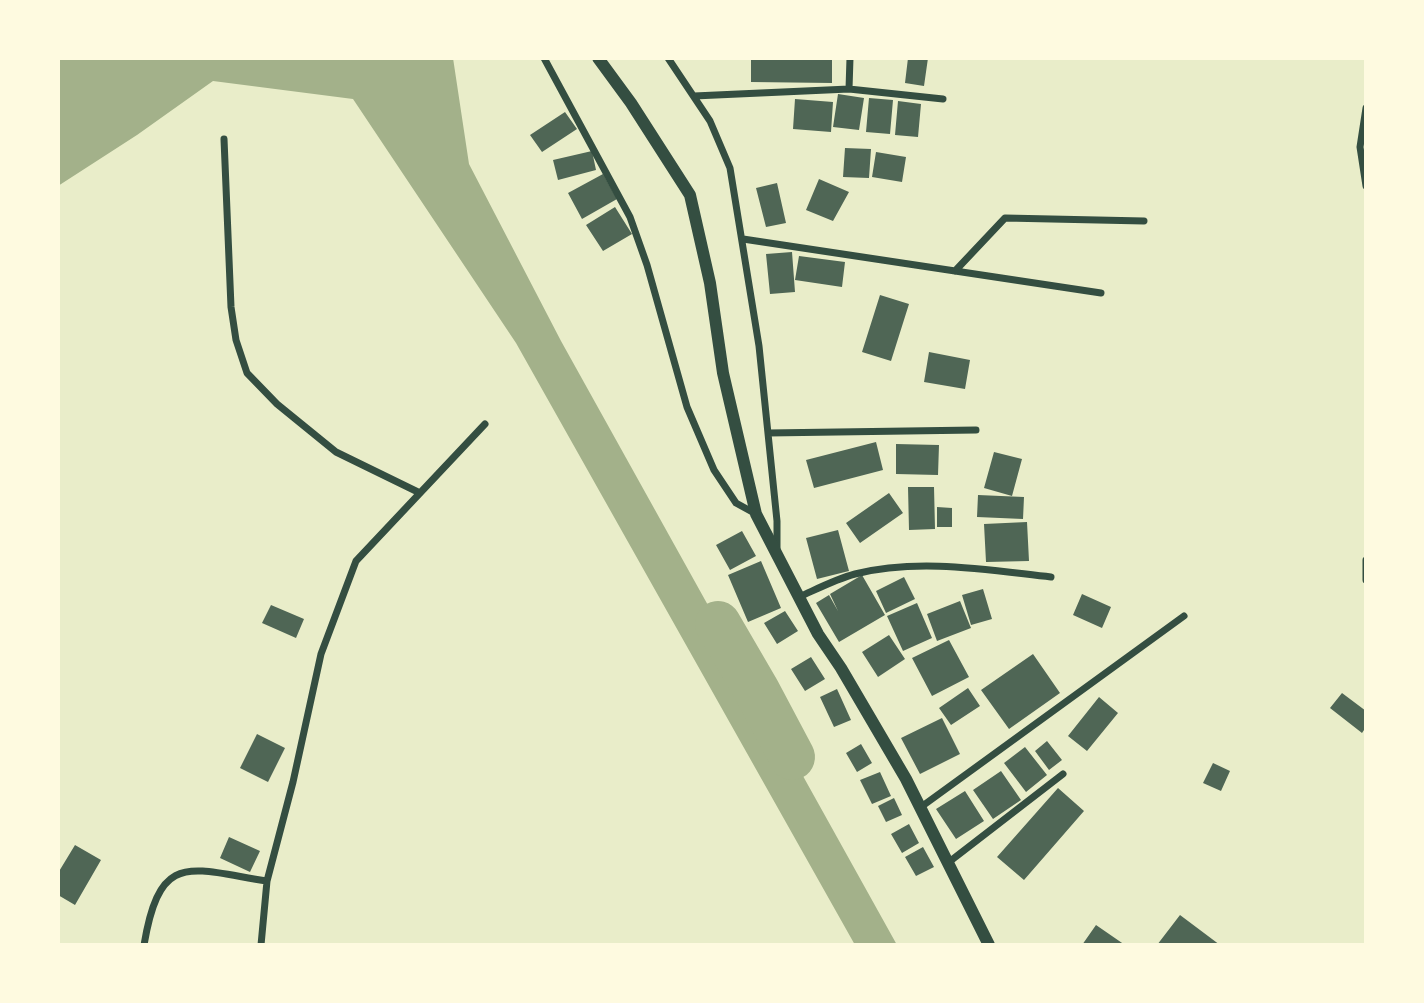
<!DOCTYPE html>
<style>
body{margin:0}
#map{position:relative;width:1424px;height:1003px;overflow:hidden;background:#e9edc9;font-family:Lora,serif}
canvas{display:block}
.frame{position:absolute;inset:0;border:60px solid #fefae0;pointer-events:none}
</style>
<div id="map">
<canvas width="1424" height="1003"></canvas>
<div class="frame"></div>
</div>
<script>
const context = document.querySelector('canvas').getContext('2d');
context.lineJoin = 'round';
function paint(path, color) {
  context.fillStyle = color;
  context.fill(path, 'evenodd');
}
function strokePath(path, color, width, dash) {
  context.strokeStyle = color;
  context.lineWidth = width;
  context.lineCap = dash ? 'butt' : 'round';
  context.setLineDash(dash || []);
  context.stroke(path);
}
paint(new Path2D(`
 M58,58H453L469,164L561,341L897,945H855L516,343L353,99L213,81L137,135L58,186Z`), '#a3b18a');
strokePath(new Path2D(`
 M718,624L757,691L792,757`), '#a3b18a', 46);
paint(new Path2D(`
 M751,58H832V83L751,82Z
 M908,58H928L924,86L905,83Z
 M838,94L864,98L859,130L833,127Z
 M869,98L893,100L890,134L866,132Z
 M795,99L833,102L831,132L793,129Z
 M898,101L921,104L918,137L895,135Z
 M565,112L577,129L542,152L530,135Z
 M845,148L871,149L869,178L843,177Z
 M592,151L596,170L558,180L553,160Z
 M876,152L906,157L902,182L872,177Z
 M603,174L617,199L582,219L568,193Z
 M819,179L849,192L833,221L806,210Z
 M777,183L786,223L766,227L756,188Z
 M615,207L632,234L603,251L586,225Z
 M792,252L795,292L770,294L766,254Z
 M799,256L845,262L842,287L795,280Z
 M880,295L909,304L891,361L862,352Z
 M929,352L970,360L965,389L924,382Z
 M876,442L883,470L814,488L806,460Z
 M896,444L939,445L938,475L896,474Z
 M994,452L1022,459L1012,496L984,488Z
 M908,487H934L935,529L909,530Z
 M889,493L903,513L860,543L846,523Z
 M978,495L1024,497L1023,519L977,517Z
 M937,507L952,508V527H937Z
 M1027,522L1029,561L986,562L984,524Z
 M838,530L849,571L817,579L806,538Z
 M742,531L756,556L730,570L716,545Z
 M761,561L781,608L748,622L728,575Z
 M862,575L885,615L839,642L816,603L829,595L838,611L830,594Z
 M904,577L915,599L886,613L876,591Z
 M983,589L992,619L971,625L962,595Z
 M1082,594L1111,607L1102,628L1073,615Z
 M960,601L971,628L937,641L927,614Z
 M917,603L932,638L903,651L887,616Z
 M271,605L304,619L296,638L262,623Z
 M785,611L798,631L777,644L764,623Z
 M889,635L905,659L878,677L862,652Z
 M949,640L969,677L932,696L912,658Z
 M1033,654L1060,693L1009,729L981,690Z
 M811,657L825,679L805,691L791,669Z
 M968,688L980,706L951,725L939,708Z
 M837,689L851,720L834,727L820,697Z
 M1342,693L1366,711V727L1362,733L1330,708Z
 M1099,697L1118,713L1087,751L1068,736Z
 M942,718L960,754L920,774L901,738Z
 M257,734L285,748L268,782L240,768Z
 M1047,741L1062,760L1049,770L1035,751Z
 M861,744L872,763L857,772L846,753Z
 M1025,747L1047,775L1026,792L1004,763Z
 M1213,763L1230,771L1221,791L1203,783Z
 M1001,771L1021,800L993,819L973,790Z
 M880,772L891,796L872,804L860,780Z
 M1058,788L1084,811L1024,880L997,857Z
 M965,791L984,821L956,839L936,809Z
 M894,798L902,815L886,822L878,806Z
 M909,824L919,843L902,853L891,834Z
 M229,837L260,851L250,872L220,858Z
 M75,845L101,860L75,905L58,895V873Z
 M923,847L934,867L916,876L905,857Z
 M1180,915L1220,945H1157Z
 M1096,925L1125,945H1082Z`), '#4f6655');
strokePath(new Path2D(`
 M544,58L630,217L647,265L687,407L714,470L736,503L756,514
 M668,58L710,121L730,168L759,346L777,521V548
 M849,89L850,58
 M694,96L849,89L943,99
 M1366,108L1360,147L1366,186
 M224,139L231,307L236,340L247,373L277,404L336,452L420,493
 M743,239L1101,293
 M955,271L1005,218L1144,221
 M768,433L976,430
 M1366,560V580
 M799,597C817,589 836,579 855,574C919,558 987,570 1051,577
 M921,807L1184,616
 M949,862L1063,774
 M144,945C160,850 189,869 267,881
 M261,945L267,881L293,782L321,654L356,561L485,424`), '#344e41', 7);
strokePath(new Path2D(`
 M598,58L631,103L690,195L710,283L723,373L756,514L818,634L841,668L906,779L989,945`), '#344e41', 12);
</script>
